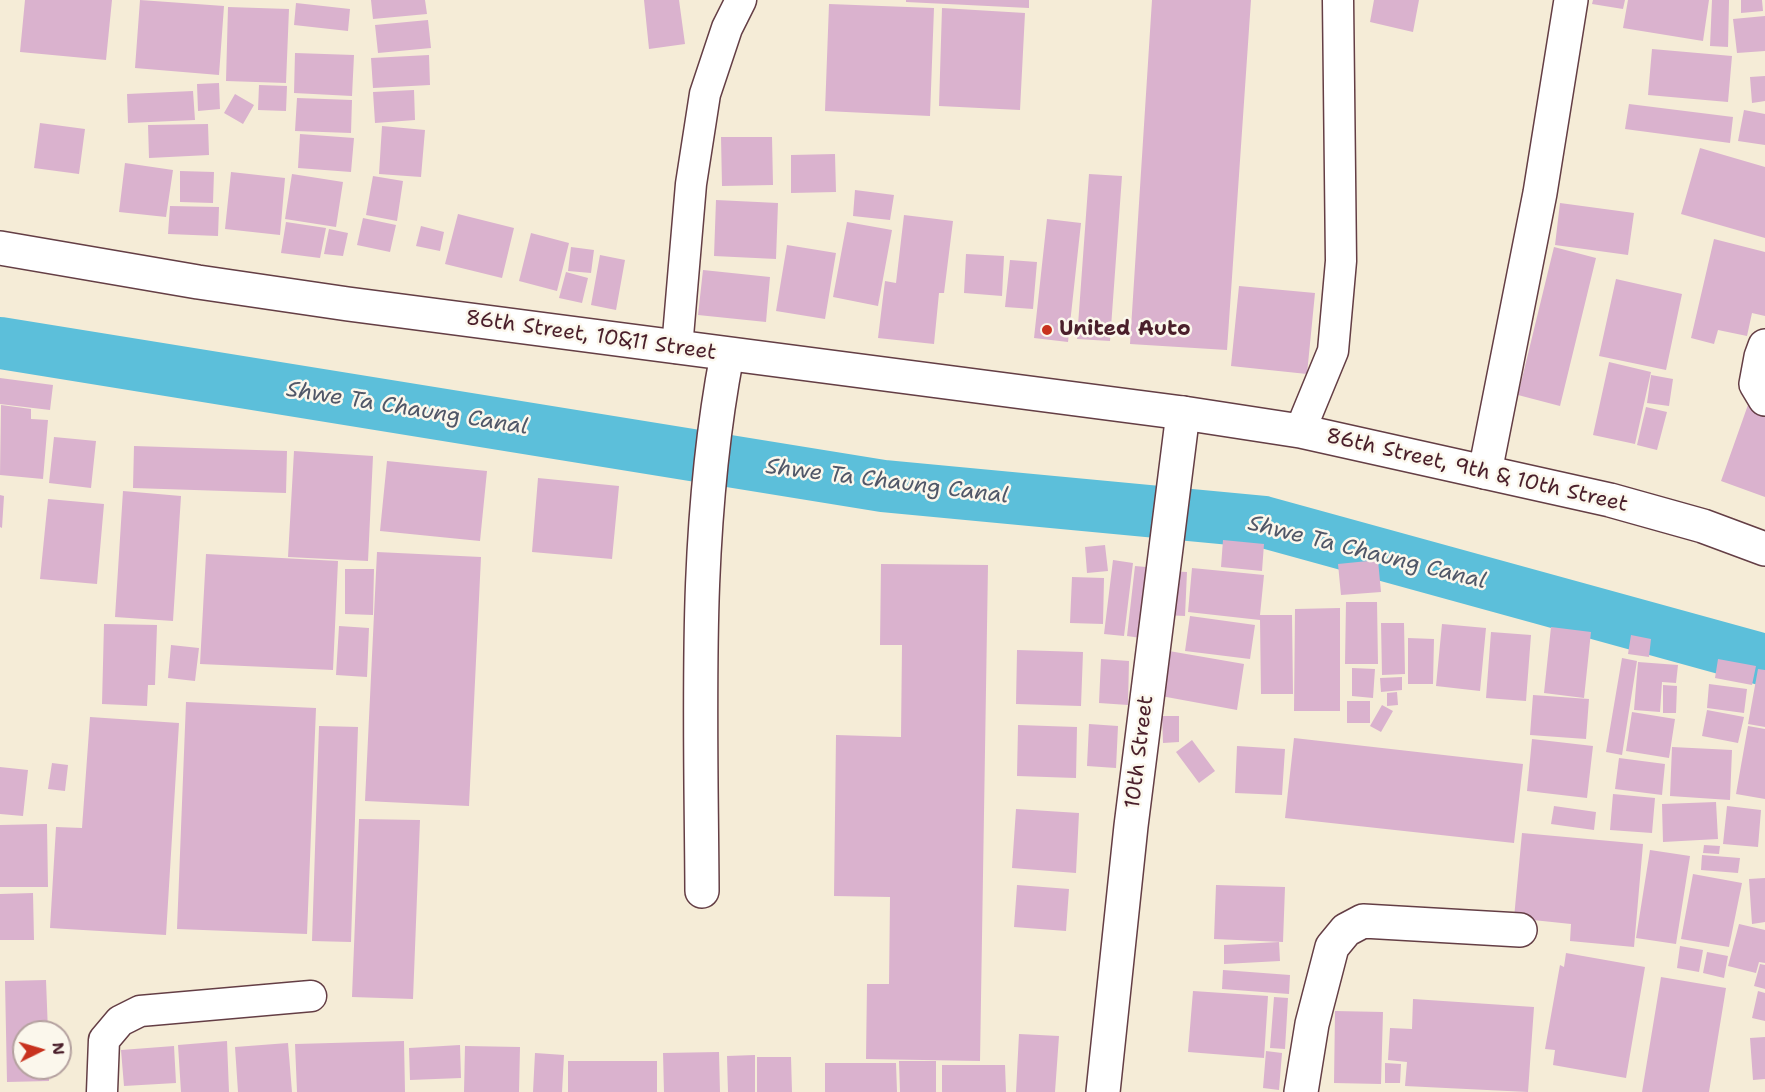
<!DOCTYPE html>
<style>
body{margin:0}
#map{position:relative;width:1765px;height:1092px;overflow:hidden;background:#f5ecd7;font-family:"Shantell Sans",sans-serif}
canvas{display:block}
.north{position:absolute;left:12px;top:1020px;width:60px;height:60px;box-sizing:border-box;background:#fbf7ec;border:2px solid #b4a19f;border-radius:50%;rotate:85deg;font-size:16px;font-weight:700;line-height:24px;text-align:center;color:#4a1f2b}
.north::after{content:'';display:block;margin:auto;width:21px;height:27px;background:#c8321e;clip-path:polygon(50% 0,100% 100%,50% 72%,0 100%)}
</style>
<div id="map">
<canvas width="1765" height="1092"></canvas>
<div class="north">N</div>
</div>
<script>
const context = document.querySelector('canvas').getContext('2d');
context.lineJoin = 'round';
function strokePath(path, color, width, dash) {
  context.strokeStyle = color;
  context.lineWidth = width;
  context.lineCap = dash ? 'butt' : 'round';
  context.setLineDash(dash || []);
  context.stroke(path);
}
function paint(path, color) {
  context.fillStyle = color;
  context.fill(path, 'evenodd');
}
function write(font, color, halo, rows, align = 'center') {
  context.font = font + ' "Shantell Sans",sans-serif';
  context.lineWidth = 5;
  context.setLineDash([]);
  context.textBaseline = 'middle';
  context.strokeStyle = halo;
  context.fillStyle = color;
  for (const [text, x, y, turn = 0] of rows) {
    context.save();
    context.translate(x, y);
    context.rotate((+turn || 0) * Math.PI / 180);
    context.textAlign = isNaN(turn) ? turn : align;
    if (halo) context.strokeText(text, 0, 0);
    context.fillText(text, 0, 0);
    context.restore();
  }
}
strokePath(new Path2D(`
 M0,343L883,486L1264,522L1765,660`), '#5cbfda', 52);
paint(new Path2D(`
 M25,0H112L106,60L20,52Z
 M140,0L224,6L219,75L135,68Z
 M371,0H425L427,14L373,19Z
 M644,0H679L685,44L649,49Z
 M906,0H1029V8L906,2Z
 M1152,0H1251L1227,350L1130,344Z
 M1374,0H1419L1413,32L1370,22Z
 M1593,0H1625L1623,9L1592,4Z
 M1628,0H1709L1703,41L1623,28Z
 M1712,0H1729L1728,47L1710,46Z
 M1741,0H1762L1763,11L1741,13Z
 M296,3L350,9L348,31L294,25Z
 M829,4L934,8L930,116L825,111Z
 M228,7L289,9L286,83L226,81Z
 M942,8L1025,13L1020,110L939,106Z
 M1765,16V51L1737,53L1733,19Z
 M428,20L431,48L378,53L375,25Z
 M1652,49L1732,56L1728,102L1648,95Z
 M295,53L354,55L352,96L294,93Z
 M429,55L430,85L373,88L371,58Z
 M1765,76V101L1752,103L1750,77Z
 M219,83L220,109L198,111L197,84Z
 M259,85L287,86L286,111L258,110Z
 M414,90L415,120L375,123L373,92Z
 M193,91L195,120L128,123L127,94Z
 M235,94L254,105L243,124L224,113Z
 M297,98L352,100L351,133L295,131Z
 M1629,104L1733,117L1730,143L1625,129Z
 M1744,110L1765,114V145L1738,141Z
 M40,123L85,129L79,174L34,168Z
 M208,124L209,155L149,158L148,125Z
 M382,126L425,130L421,177L379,174Z
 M300,134L354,138L351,172L298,168Z
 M721,137H772L773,185L722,186Z
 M1700,148L1765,167V238L1681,214Z
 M835,154L836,192L791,193V155Z
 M125,163L173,170L166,217L119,212Z
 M180,171L214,172L213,203L180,202Z
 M231,172L285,178L280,235L225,229Z
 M292,174L343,182L336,227L285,219Z
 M1089,174L1122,176L1110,341L1077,339Z
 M373,176L403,181L397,221L366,215Z
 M855,190L894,195L890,220L853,216Z
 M716,200L778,203L776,259L714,256Z
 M1560,203L1634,213L1628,255L1555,245Z
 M170,206L219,207L218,236L168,234Z
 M458,214L514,228L502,278L445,264Z
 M904,215L953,221L944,293H939L934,344L878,338L885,281L896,283Z
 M363,218L396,225L390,252L357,245Z
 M1047,219L1081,223L1068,342L1034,338Z
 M286,222L326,228L320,258L281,253Z
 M847,222L892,230L878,306L833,297Z
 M421,226L444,232L440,251L416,246Z
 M329,229L348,233L343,256L324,254Z
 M531,233L569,243L557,291L519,281Z
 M1714,239L1765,252V316L1752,313L1747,336L1718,330L1714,344L1691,338Z
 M787,245L836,253L825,319L776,311Z
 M571,247L594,250L591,273L568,271Z
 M1554,247L1596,258L1560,406L1518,395Z
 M966,254L1004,256L1002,296L964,293Z
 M600,255L625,260L616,310L591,305Z
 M1010,260L1037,262L1033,309L1005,307Z
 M703,270L770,277L766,322L698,315Z
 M566,272L588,278L582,303L559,298Z
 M1616,279L1682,294L1666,370L1599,356Z
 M1239,286L1315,293L1307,374L1231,366Z
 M1609,362L1651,372L1635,444L1593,435Z
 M1651,375L1673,379L1669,406L1647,403Z
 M0,378L53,385L50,410L0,404Z
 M1749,402L1765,408V497L1721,481Z
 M1,405L31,409V419L48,420L43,479L0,475Z
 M1646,407L1667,412L1657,450L1637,445Z
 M54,437L96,441L91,488L49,483Z
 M134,446L287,451L286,493L133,488Z
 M294,451L373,456L368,561L288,557Z
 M387,461L487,471L480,541L380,531Z
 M538,478L619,486L612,559L532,552Z
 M123,491L181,496L173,621L115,617Z
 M0,495L4,496L2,528L0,527Z
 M48,499L104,504L97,584L40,579Z
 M1223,540L1264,544L1262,571L1221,567Z
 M1105,545L1108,571L1087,573L1085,547Z
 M377,552L481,557L469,806L365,801Z
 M206,554L338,561L333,670L200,664Z
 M1113,560L1133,563L1124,636L1104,634Z
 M1378,560L1381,592L1341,595L1338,564Z
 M881,564L988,565L980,1061L866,1059L867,984H889L890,897L834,896L836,735L901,737L902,645H880Z
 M1135,566L1157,568L1148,639L1127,636Z
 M1192,568L1264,575L1260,615H1292L1293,694H1261L1260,620L1188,612Z
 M345,569H374L373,615L345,614Z
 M1166,571L1187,572L1185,616L1164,615Z
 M1072,577L1104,578L1103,624L1070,623Z
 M1346,602H1377L1378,664H1345Z
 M1340,608V711H1294L1295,609Z
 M1190,616L1255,625L1250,659L1185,651Z
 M1381,623H1404L1405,674L1382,675Z
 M104,624L157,625L155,685H148L147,706L102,704Z
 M1442,624L1486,628L1480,691L1436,686Z
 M339,626L369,628L367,677L336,675Z
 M1551,627L1591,632L1584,698L1544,693Z
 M1491,632L1531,635L1526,701L1486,698Z
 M1631,635L1651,639L1649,657L1628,654Z
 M1408,638L1434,639L1433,684H1408Z
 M171,645L199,648L195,681L168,678Z
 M1017,650L1083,652L1081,706L1016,704Z
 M1169,651L1244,664L1237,710L1161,696Z
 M1622,658L1637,661L1622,755L1606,752Z
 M1101,659L1129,661L1128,705L1099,703Z
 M1718,659L1756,666L1752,685L1715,678Z
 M1638,662L1678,665L1676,683L1662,682L1660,712L1634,710Z
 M1352,668L1375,669L1373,698L1352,696Z
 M1758,669L1765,670V727L1748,724Z
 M1402,677V690L1381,692L1380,678Z
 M1709,684L1747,689L1744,713L1707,708Z
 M1663,685L1677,686L1676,713H1663Z
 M1397,692L1398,705L1387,706V693Z
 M1533,695L1589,699L1586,739L1530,735Z
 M1347,701H1370V723H1347Z
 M186,702L316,708L307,934L177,929Z
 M1382,705L1393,711L1381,732L1370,726Z
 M1707,710L1744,717L1738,743L1702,736Z
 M1632,712L1675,719L1669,758L1626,751Z
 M1162,716H1179V742L1163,743Z
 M90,717L179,723L166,935L50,928L56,827L82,828Z
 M1089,724L1118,726L1116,768L1087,766Z
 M1018,725L1077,727L1076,778L1017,776Z
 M319,726L358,727L351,942L312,941Z
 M1748,726L1765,729V799L1736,794Z
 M1294,738L1523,764L1514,843L1285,818Z
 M1532,739L1593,746L1587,798L1527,791Z
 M1192,740L1215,771L1199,783L1176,752Z
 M1237,746L1285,749L1282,795L1235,793Z
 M1672,747L1732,750L1730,800L1670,796Z
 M1619,758L1665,764L1662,795L1615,789Z
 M52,763L68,765L65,791L48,789Z
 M0,767L28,770L23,816L0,814Z
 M1613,794L1655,798L1652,833L1610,830Z
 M1716,802L1718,839L1663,842L1662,804Z
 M1554,806L1596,812L1594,830L1551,824Z
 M1727,806L1761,810L1758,847L1723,844Z
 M1016,809L1079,813L1076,873L1012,868Z
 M359,819L420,820L413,999L352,997Z
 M47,824L48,887H0V825Z
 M1522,833L1643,844L1634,947L1570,941L1571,924L1514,918Z
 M1704,845L1720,846L1719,854L1703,853Z
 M1650,850L1690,856L1676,944L1636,938Z
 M1702,855L1740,858L1738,873L1701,870Z
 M1693,874L1742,883L1729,947L1681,939Z
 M1765,878V922L1752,924L1749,879Z
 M1017,885L1069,889L1066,931L1014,927Z
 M1216,885L1285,887L1283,942L1214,939Z
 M33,893L34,940H0V894Z
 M1739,924L1765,930V963L1759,962L1756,973L1728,966Z
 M1279,942L1280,961L1224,964V945Z
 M1680,946L1703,950L1699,972L1677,968Z
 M1707,952L1728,956L1724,978L1703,973Z
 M1566,953L1645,967L1626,1078L1553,1065L1555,1050L1545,1049L1560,965L1564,967Z
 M1760,964L1765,965V989L1754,986Z
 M1223,970L1290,975L1289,994L1222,989Z
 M1661,977L1726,988L1709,1092H1642Z
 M46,980L48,1032H24V1068H49V1081L7,1082L5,981Z
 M1193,991L1268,996L1264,1058L1188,1052Z
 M1758,991L1765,993V1021L1752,1018Z
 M1274,997L1288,998L1285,1049L1270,1048Z
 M1413,999L1534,1007L1528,1092L1405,1086L1407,1062L1388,1060L1390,1028L1412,1029Z
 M1335,1011L1383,1012L1381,1084L1334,1083Z
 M1019,1034L1059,1036L1055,1092H1016Z
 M1765,1037V1079L1753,1080L1750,1038Z
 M227,1041L229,1092H181L178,1045Z
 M404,1041L405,1092H297L295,1044Z
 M288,1043L292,1092H238L235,1047Z
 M460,1045L461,1078L410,1080L409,1048Z
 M174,1046L176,1083L124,1086L121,1050Z
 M465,1046L520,1047L519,1092H464Z
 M1266,1051L1282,1053L1279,1090L1263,1088Z
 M719,1052L720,1092H664L663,1053Z
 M535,1053L564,1055L562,1092H533Z
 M755,1055V1092H728L727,1056Z
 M757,1057H791L792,1092H757Z
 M568,1061H657V1092H568Z
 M899,1061H936V1092H900Z
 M825,1063H896L897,1092H825Z
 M1385,1063L1401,1064L1400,1083H1385Z
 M942,1065H1005L1006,1092H942Z`), '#dab2ce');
const service = new Path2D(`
 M677,348L691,184L705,94L727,28L741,0
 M1300,431L1333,351L1341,261L1338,0
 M102,1092L104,1040L120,1021L140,1011L311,996`);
const minor = new Path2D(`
 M1765,346L1761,357L1756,384L1765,399
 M1485,472L1540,193L1571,0
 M702,891C701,712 693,532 727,355
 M1103,1092L1131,826L1183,413
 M1301,1092L1312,1024L1332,947L1346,930L1363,921L1520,930`);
const tertiary = new Path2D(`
 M0,248L198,282L348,304L1183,413L1300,431L1610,500L1703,526L1765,549`);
strokePath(service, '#643e45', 33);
strokePath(minor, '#643e45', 36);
strokePath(tertiary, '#643e45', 36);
strokePath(service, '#fff', 30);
strokePath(minor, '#fff', 33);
strokePath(tertiary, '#fff', 33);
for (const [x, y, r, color] of [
 [1047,330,6,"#c8321e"]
]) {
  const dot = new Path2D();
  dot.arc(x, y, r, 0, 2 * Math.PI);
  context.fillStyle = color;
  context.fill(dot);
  strokePath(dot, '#fbf7ec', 2);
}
write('bold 21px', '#4a1f2b', '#fbf7ec', [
 ["United Auto",1059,330]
], 'left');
write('21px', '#4a1f2b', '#fbf7ec', [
 ["86th Street, 10&11 Street",591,336,8],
 ["86th Street, 9th & 10th Street",1477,471,13],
 ["10th Street",1140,752,-83]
]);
write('italic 22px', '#505768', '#fbf7ec', [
 ["Shwe Ta Chaung Canal",407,409,9],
 ["Shwe Ta Chaung Canal",887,482,7],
 ["Shwe Ta Chaung Canal",1367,553,14]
]);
</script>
